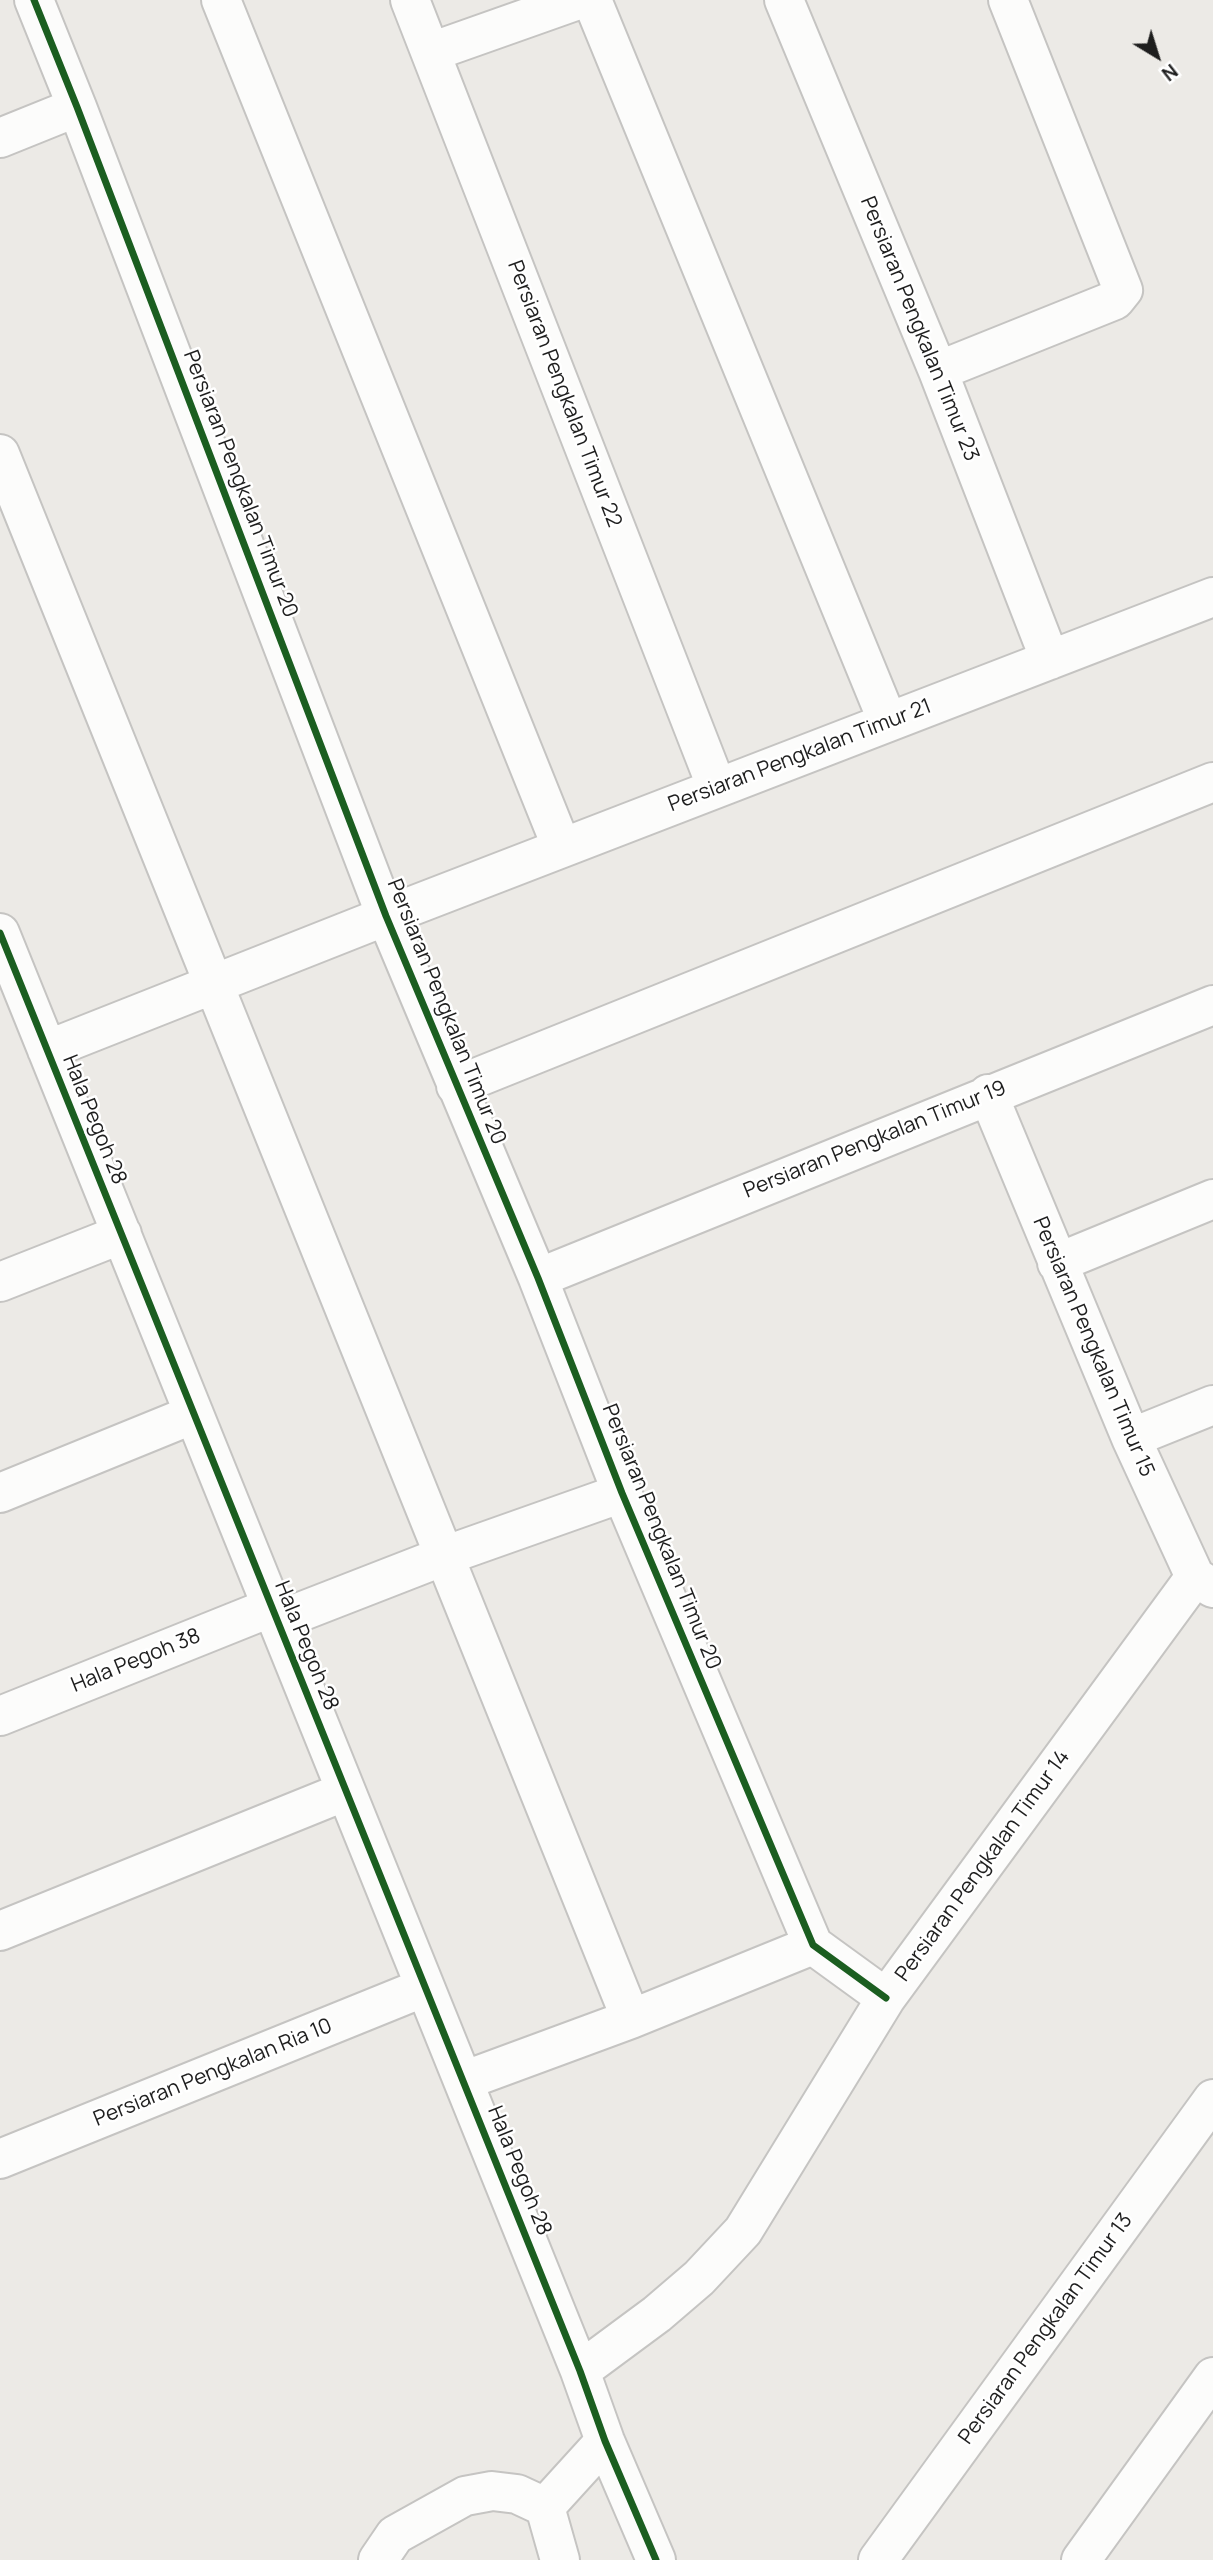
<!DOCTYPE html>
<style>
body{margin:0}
#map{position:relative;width:1213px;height:2560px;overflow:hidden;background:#eceae6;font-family:Manrope,sans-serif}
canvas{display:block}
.north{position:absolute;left:1122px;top:21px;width:70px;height:70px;-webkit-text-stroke:5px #fff;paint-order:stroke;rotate:142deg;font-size:19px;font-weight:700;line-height:28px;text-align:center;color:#1e1e1e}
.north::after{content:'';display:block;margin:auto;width:24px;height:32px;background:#1e1e1e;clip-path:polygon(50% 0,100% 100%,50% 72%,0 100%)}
</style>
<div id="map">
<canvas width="1213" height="2560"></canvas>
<div class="north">N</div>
</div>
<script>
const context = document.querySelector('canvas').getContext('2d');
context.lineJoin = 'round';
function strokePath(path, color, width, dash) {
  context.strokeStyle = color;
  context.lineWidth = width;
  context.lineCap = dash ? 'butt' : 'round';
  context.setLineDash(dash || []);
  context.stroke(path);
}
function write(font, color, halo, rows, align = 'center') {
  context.font = font + ' Manrope,sans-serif';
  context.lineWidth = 5;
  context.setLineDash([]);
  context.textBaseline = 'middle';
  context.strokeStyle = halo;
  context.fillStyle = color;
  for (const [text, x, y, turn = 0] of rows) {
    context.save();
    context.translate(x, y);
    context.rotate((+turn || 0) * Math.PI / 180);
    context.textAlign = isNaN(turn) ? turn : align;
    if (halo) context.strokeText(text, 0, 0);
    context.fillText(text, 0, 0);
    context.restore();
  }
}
const minor = new Path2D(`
 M34,0L77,107L386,916L538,1278L622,1493L813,1945L886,1998
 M221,0L562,848
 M410,0L717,788
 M592,0L888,722
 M784,0L938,371L1050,660
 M431,52L578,0
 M0,138L77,107
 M938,371L1115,300L1123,290L1008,0
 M0,454L631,2019
 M0,933L580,2371L605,2441L656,2560
 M47,1050L386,916L1213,597
 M456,1086L1213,782
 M988,1094L1131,1438L1195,1577L1213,1588
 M1057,1263L1213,1199
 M538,1278L1213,1005
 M0,1282L122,1234
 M1131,1438L1213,1405
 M0,1493L194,1414
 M277,1621L444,1556L622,1493
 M0,1716L272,1607
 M0,1931L346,1791
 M463,2081L631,2019L813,1945
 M0,2159L425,1987
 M580,2371L657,2314L699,2278L743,2231L886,1998L1195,1577
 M378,2560L395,2535L465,2496L492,2491L517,2494L545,2507
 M560,2560L545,2507L605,2441
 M878,2560L1213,2099
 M1081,2560L1213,2377`);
strokePath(minor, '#c5c4c2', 42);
strokePath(minor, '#fcfcfb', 38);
strokePath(new Path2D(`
 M34,0L77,107L386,916L538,1278L622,1493L813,1945L886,1998
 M0,933L580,2371L605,2441L656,2560`), '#1b5e20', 7);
write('21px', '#1e1e1e', '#fff', [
 ["Persiaran Pengkalan Timur 23",919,329,68],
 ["Persiaran Pengkalan Timur 22",564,394,69],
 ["Persiaran Pengkalan Timur 20",240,484,69],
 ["Persiaran Pengkalan Timur 21",800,756,-21],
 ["Persiaran Pengkalan Timur 20",446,1012,68],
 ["Hala Pegoh 28",94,1120,68],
 ["Persiaran Pengkalan Timur 19",875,1140,-22],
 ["Persiaran Pengkalan Timur 15",1093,1347,67],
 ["Persiaran Pengkalan Timur 20",661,1537,68],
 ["Hala Pegoh 28",306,1646,68],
 ["Hala Pegoh 38",136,1661,-22],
 ["Persiaran Pengkalan Timur 14",983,1866,-54],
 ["Persiaran Pengkalan Ria 10",213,2073,-22],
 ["Hala Pegoh 28",519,2171,68],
 ["Persiaran Pengkalan Timur 13",1046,2329,-54]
]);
</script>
